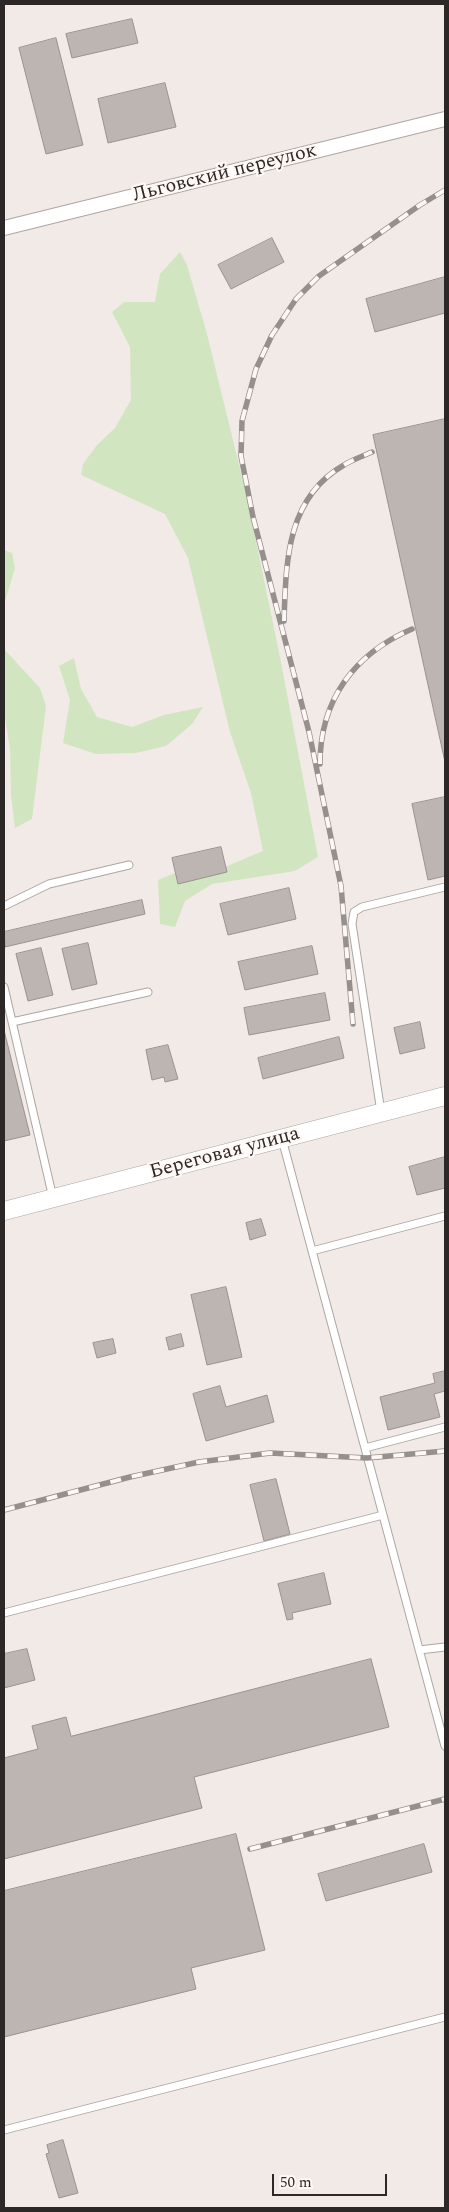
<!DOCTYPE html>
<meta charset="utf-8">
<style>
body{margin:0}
#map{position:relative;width:449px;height:2212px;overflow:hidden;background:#f1eae6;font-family:Spectral,serif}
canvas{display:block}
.frame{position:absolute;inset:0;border:5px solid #2b2827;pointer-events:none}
.scale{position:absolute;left:272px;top:2174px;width:115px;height:22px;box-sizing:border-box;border:2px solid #2b2827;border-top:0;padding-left:6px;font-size:15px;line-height:18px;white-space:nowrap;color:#2b2827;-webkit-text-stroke:4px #fef7f4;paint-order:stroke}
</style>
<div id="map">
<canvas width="449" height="2212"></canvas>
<div class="frame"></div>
<div class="scale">50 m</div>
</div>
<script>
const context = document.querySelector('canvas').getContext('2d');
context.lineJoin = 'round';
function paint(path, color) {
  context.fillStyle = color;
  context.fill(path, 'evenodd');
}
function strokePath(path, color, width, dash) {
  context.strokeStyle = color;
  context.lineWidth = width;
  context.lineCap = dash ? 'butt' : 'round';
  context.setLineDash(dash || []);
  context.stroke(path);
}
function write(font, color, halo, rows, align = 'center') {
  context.font = font + ' Spectral,serif';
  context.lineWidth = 4.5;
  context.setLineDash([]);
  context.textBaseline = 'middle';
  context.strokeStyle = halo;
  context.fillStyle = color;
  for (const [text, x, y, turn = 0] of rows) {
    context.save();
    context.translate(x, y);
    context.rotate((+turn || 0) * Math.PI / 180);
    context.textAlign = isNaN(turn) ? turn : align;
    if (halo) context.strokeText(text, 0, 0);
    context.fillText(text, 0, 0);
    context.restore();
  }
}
paint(new Path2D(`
 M180,252L187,265L207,334L246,493L280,657L318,857L295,871L212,884L185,901L175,927L160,924L158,880L175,873L213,872L263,851L251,793L230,732L188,558L165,514L81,475L83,464L97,445L115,428L131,400L130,347L112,312L124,302H155L160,274Z
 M4,550L12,553L15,568L4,605Z
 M4,649L40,688L46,706L32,819L15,828L11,795L10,749L4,710Z
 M74,658L81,689L97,717L132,727L164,715L203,707L192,724L166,746L136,753L96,754L63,743L70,700L59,666Z`), '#d1e6c0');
const building = new Path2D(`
 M132,19L138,43L72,58L66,34Z
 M56,38L83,145L46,154L19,48Z
 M165,83L176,127L108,143L98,99Z
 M272,238L284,262L231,289L218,265Z
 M445,277V313L375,332L366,299Z
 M445,419V762L373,435Z
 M445,797V876L428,880L412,804Z
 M221,847L227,872L178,884L172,858Z
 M289,888L296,919L228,935L220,904Z
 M142,900L145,914L5,947L4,932Z
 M88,943L97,984L72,990L62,949Z
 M312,946L318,974L245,990L238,962Z
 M41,948L53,995L28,1001L16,954Z
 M325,993L330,1020L249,1035L244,1008Z
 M420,1022L425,1048L400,1054L394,1028Z
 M4,1030L30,1135L4,1141Z
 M339,1037L344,1058L263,1079L258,1058Z
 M168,1045L178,1079L165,1082L164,1077L152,1080L146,1050Z
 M445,1157V1188L417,1195L409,1167Z
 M261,1219L266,1235L250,1240L246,1223Z
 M226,1287L242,1357L207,1365L191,1295Z
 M181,1334L184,1346L169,1350L166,1338Z
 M113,1339L116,1353L97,1358L93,1343Z
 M445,1371V1391L434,1394L440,1417L388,1430L380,1397L435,1383L433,1374Z
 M220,1386L226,1407L267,1395L274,1422L206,1441L193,1394Z
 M276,1479L290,1534L264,1541L250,1485Z
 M324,1573L331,1604L292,1613L293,1619L287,1620L278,1584Z
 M27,1649L35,1680L4,1688V1654Z
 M371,1659L389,1727L194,1777L202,1808L4,1859V1758L38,1749L32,1726L66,1717L71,1736Z
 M236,1834L265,1950L191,1968L196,1989L4,2037V1891Z
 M424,1844L432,1872L326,1901L318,1874Z
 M63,2140L78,2193L59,2198L46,2154L49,2153L47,2145Z`);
paint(building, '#bdb5b2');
strokePath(building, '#99928f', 1);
const service = new Path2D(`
 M4,906L49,884L129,865
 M4,987L53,1198
 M12,1022L148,992
 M381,1112L352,924L354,912L362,907L445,887
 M282,1139L445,1746
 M312,1251L445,1216
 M365,1448L445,1427
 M4,1613L383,1515
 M419,1650L445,1647
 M4,2130L445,2017`);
const minor = new Path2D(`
 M4,228L445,119`);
const tertiary = new Path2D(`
 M4,1211L445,1096`);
strokePath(service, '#ada6a2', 9);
strokePath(minor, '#ada6a2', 16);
strokePath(tertiary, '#ada6a2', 19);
strokePath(service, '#fff', 7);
strokePath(minor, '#fff', 14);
strokePath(tertiary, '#fff', 18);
const rail = new Path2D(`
 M284,621C286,563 286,498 344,465C352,460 363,456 372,452
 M320,764C320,700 354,654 412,629
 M353,1024L341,886L309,732L253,517L241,456L242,421L256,369L272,335L296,299L319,276L420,205L445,190
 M4,1510L130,1477L199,1462L270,1453L367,1458L445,1451
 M250,1849L445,1799`);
strokePath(rail, '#95908d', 5.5);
strokePath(rail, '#fef7f4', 4, [11]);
write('20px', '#2b2827', '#fef7f4', [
 ["Льговский переулок",225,174,-14],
 ["Береговая улица",225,1154,-15]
]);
</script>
